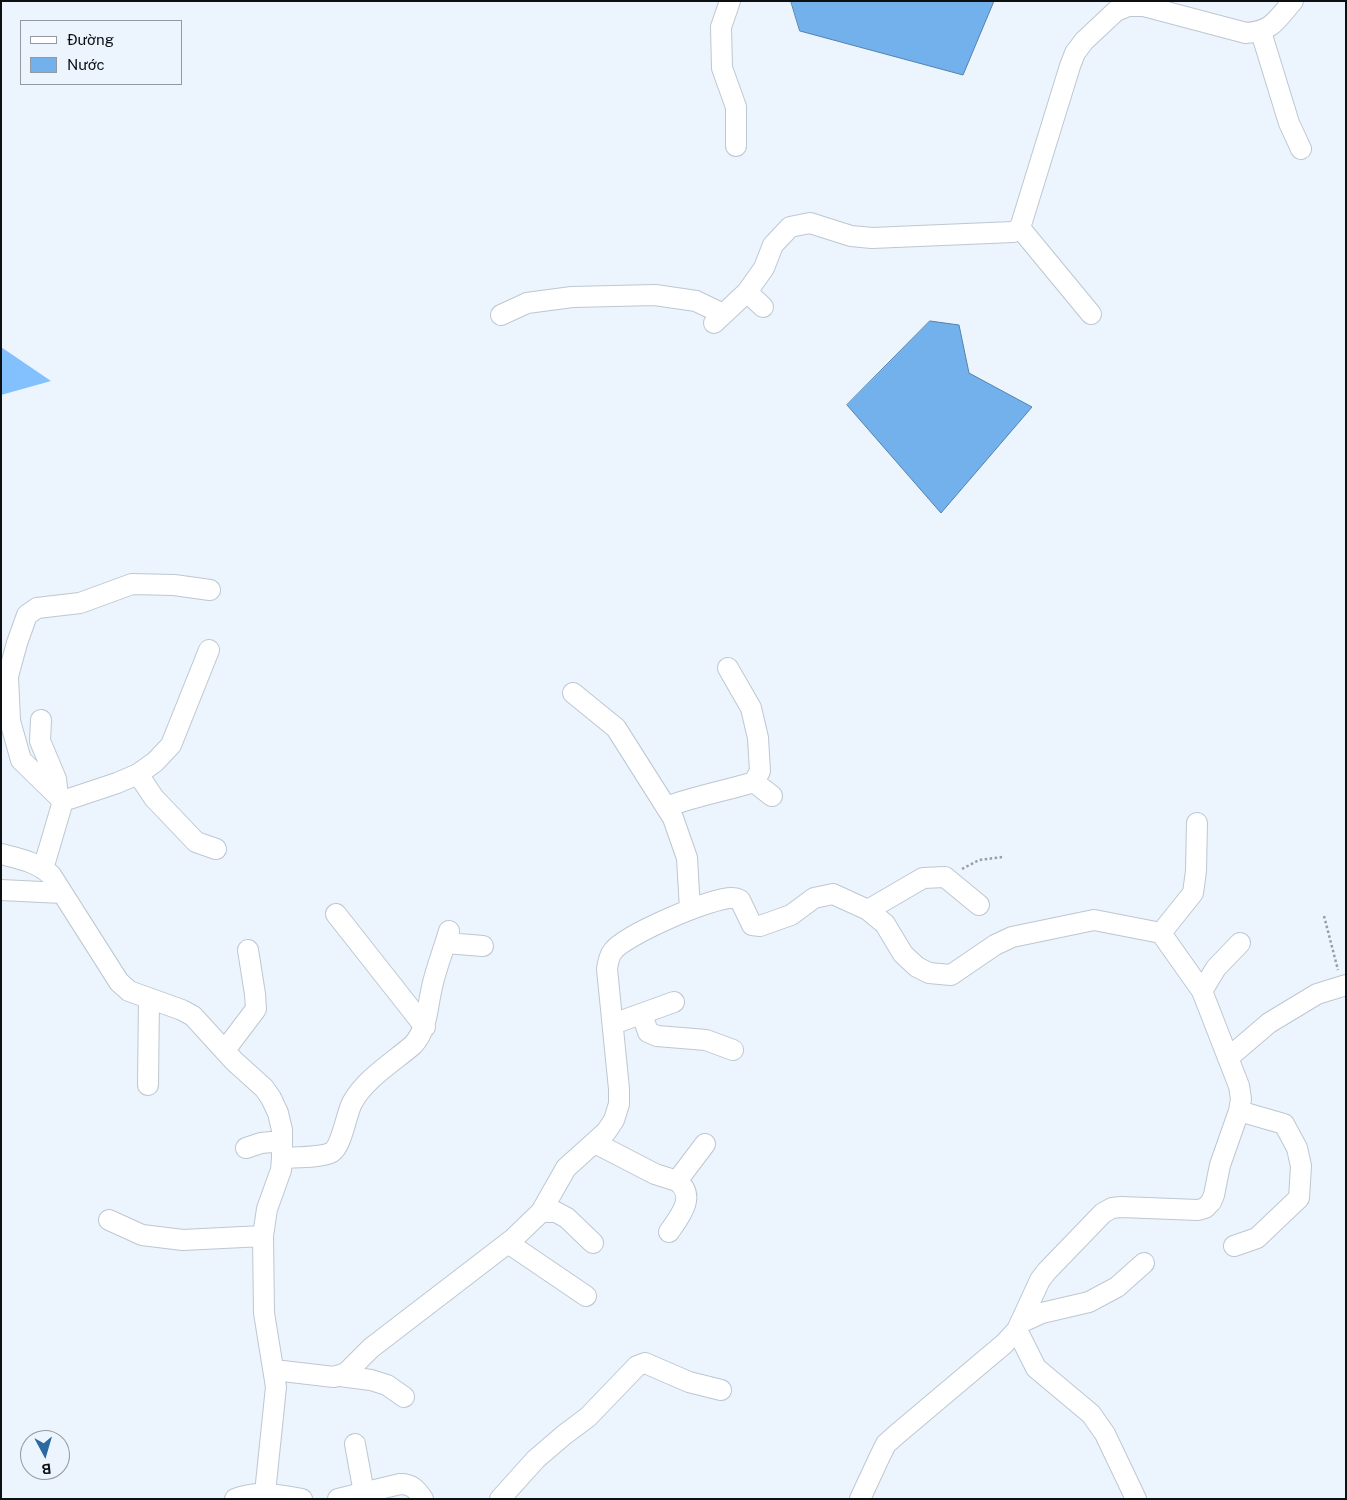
<!DOCTYPE html>
<meta charset="utf-8">
<style>
body{margin:0}
#map{position:relative;width:1347px;height:1500px;overflow:hidden;background:#ecf5fd;font-family:"Public Sans",sans-serif}
canvas{display:block}
.frame{position:absolute;inset:0;border:2px solid #0c1013;pointer-events:none}
.legend{position:absolute;left:20px;top:20px;width:162px;height:65px;box-sizing:border-box;background:#ecf5fd;border:1px solid #92999f;margin:0;padding:6px 9px;list-style:none;font-size:15px;color:#0c1013}
.legend li{display:flex;align-items:center;gap:10px;height:25px}
.legend b{width:25px;border:1px solid #92999f}
.north{position:absolute;left:20px;top:1430px;width:50px;height:50px;box-sizing:border-box;background:#ecf5fd;border:1px solid #92999f;border-radius:50%;rotate:174deg;font-size:14px;font-weight:700;line-height:20px;text-align:center;color:#0c1013}
.north::after{content:'';display:block;margin:auto;width:18px;height:22px;background:#2b69a0;clip-path:polygon(50% 0,100% 100%,50% 72%,0 100%)}
</style>
<div id="map">
<canvas width="1347" height="1500"></canvas>
<div class="frame"></div>
<ul class="legend">
<li><b style="height:6px;background:#fff"></b>Đường</li>
<li><b style="height:14px;background:#73b1ed"></b>Nước</li>
</ul>
<div class="north">B</div>
</div>
<script>
const context = document.querySelector('canvas').getContext('2d');
context.lineJoin = 'round';
function paint(path, color) {
  context.fillStyle = color;
  context.fill(path, 'evenodd');
}
function strokePath(path, color, width, dash) {
  context.strokeStyle = color;
  context.lineWidth = width;
  context.lineCap = dash ? 'butt' : 'round';
  context.setLineDash(dash || []);
  context.stroke(path);
}
paint(new Path2D(`
 M1,347L51,381L1,395Z`), '#82c1fe');
const water = new Path2D(`
 M791,1H994L963,75L800,31Z
 M930,321L959,325L969,373L1032,407L941,513L847,405Z`);
paint(water, '#73b1ed');
strokePath(water, '#5481ac', 1);
const minor = new Path2D(`
 M730,1L721,27L722,68L736,107V146
 M1261,32L1289,123L1301,149
 M1020,228L1091,314
 M747,292L763,307
 M501,315L527,303L572,297L655,295L696,301L723,314
 M714,323L747,292L764,268L773,245L790,227L810,223L851,236L872,238L1013,232L1020,228L1070,66L1075,53L1084,41L1116,11L1128,6H1144L1246,33C1273,31 1276,20 1293,1
 M573,693L616,728L673,818L687,858L690,909
 M41,720L40,741L56,779L58,796
 M138,774L154,798L196,842L216,849
 M754,782L772,796
 M63,801L21,760L10,721L8,676L17,643L27,615L37,608L80,603L132,584L174,585L210,590
 M666,807C695,796 725,791 754,782L760,771L758,738L751,708L728,668
 M1,854C20,859 37,862 51,875L119,982L129,991L182,1010L193,1016L234,1061L264,1088L271,1098L278,1113L282,1130V1158L281,1170L267,1209L263,1236L264,1313L276,1387L265,1493
 M43,869L63,801L117,783L138,774L155,762L171,745L209,650
 M1,890L62,893
 M868,910L923,878L945,877L979,905
 M336,914L425,1027
 M1161,933L1193,893L1196,871L1197,823
 M446,943L483,946
 M1202,991L1216,968L1240,943
 M642,1014L648,1032L657,1036L706,1040L733,1050
 M613,1024L674,1002
 M225,1050L256,1009L255,994L248,950
 M1228,1058L1269,1023L1317,994L1346,985
 M148,1085L149,999
 M595,1143L655,1174L677,1181L705,1144
 M246,1148L261,1143L282,1141
 M282,1158C294,1157 322,1158 332,1152C342,1145 346,1115 352,1103C365,1079 393,1062 413,1045C428,1028 427,1008 432,987C436,968 444,949 449,931
 M541,1212H556L567,1218L593,1243
 M109,1220L142,1235L183,1240L263,1236
 M669,1232C680,1216 697,1196 677,1181
 M508,1243L586,1296
 M1234,1246L1257,1238L1299,1198L1301,1166L1297,1148L1284,1124L1239,1111
 M1020,1323L1042,1313L1089,1302L1117,1287L1144,1263
 M1017,1330L1036,1368L1091,1414L1105,1434L1136,1499
 M274,1370L334,1377L346,1373L371,1348L513,1239L541,1212L566,1168L606,1132L614,1120L619,1104V1089L607,969C608,962 609,956 613,951C625,935 712,897 733,898C735,898 738,899 740,900L752,925L760,926L791,915L814,898L833,894L868,910L885,924L903,954L917,967L929,973L951,975L995,945L1012,937L1094,920L1161,933L1202,991L1239,1086L1241,1099L1239,1111L1220,1165L1214,1195L1211,1202L1205,1208L1198,1210L1121,1207L1112,1208L1103,1213L1047,1271L1040,1280L1017,1330L1004,1344L896,1435L886,1444L880,1456L860,1499
 M340,1376L371,1380L387,1385L404,1397
 M355,1444L364,1493
 M235,1499C257,1490 279,1495 302,1499
 M338,1499L400,1484C412,1484 416,1489 423,1499
 M500,1499L536,1459L564,1435L588,1417L637,1366L645,1363L689,1382L721,1390`);
strokePath(minor, '#bdc7d2', 22);
strokePath(new Path2D(`
 M962,869L979,860L1003,857
 M1324,916L1338,970`), '#979fa5', 2.5, [2.5, 2.5]);
strokePath(minor, '#fff', 20);
</script>
